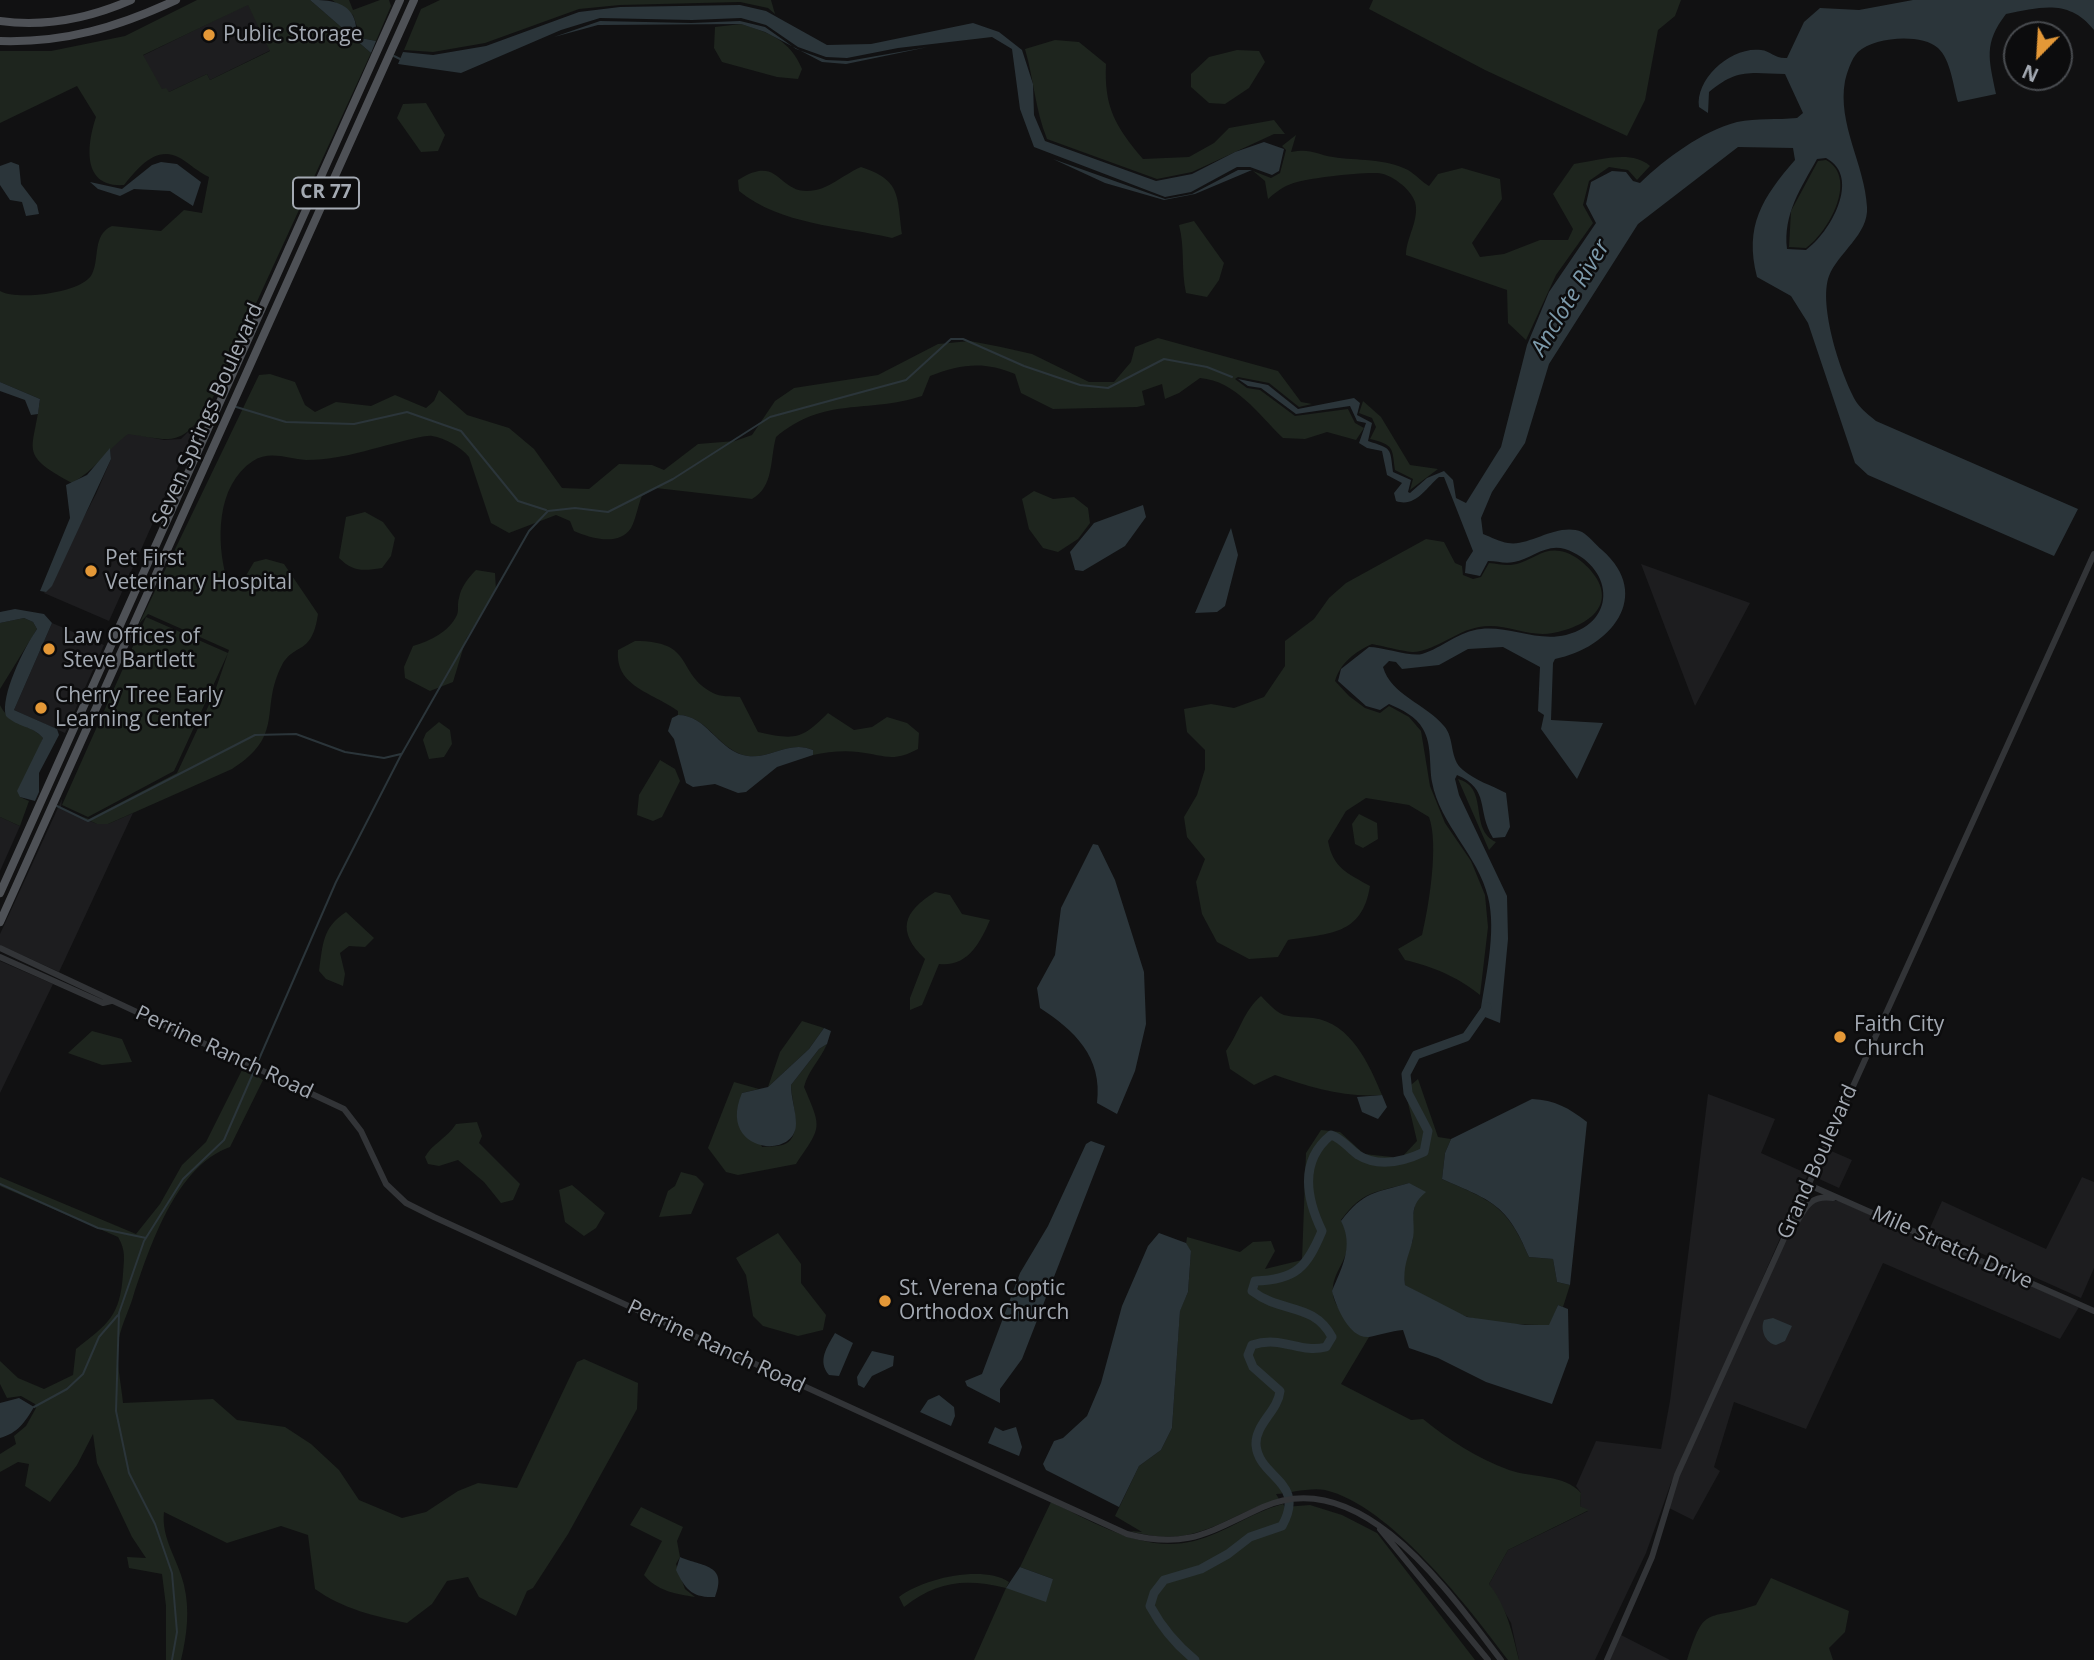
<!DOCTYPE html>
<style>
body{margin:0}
#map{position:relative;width:2094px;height:1660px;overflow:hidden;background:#111112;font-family:"Open Sans",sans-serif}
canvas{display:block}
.north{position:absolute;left:2003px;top:21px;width:70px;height:70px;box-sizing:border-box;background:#0c0c0d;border:2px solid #484b4f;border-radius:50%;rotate:204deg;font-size:19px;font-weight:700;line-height:28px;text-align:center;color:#a3a9b2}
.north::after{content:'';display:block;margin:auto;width:24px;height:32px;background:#e49837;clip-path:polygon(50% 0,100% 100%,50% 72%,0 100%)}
</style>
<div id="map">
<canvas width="2094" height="1660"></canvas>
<div class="north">N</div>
</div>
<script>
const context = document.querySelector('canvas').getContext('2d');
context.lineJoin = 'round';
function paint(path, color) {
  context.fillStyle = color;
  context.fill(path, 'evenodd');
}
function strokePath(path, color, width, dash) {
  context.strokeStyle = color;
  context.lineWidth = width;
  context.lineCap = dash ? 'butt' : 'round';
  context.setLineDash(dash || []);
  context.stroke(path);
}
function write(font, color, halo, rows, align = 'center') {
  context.font = font + ' "Open Sans",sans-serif';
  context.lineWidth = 5;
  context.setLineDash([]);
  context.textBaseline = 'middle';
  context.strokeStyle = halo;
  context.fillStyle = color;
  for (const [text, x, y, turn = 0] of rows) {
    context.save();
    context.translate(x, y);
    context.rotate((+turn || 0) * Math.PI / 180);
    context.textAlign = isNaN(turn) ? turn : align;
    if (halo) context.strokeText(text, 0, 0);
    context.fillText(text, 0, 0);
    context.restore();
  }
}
paint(new Path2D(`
 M248,4L271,50L210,80L207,74L169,92L162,90L142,56Z
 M198,422L109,621L44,593L96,494L111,459L110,448L128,433L164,440L181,439Z
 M1641,564L1750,603L1695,706Z
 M52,623L104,645L65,733L14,710Z
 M62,799L61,808L97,824H108L133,813L59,972L0,945V934Z
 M0,817L20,826L0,871Z
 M0,961L53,984L0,1093Z
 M1708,1094L1775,1119L1761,1153L1808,1174L1677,1475L1671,1483L1646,1553L1595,1660H1519L1511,1623L1489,1584L1508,1550L1588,1511L1580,1506L1581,1493L1576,1486L1596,1441L1661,1449L1670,1401Z
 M1829,1150L1852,1160L1839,1188L1817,1178Z
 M2082,1177L2094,1182V1268L2081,1298L1929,1230L1942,1201L2046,1249Z
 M1820,1199L1839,1201L2079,1307L2060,1339L1883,1263L1806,1429L1734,1402L1714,1467L1720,1471L1693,1520L1669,1508L1675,1484L1784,1244L1808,1206Z
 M1621,1635L1670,1660H1610Z`), '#1d1d1f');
paint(new Path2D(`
 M197,0H310L371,53L209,406C181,447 173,441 128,434C108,449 94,471 72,483C17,453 34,452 40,399L0,382V291C17,301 83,293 92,274C100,258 92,235 112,226L161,231L184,210L202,213L209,177C198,172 190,164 180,158C156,144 137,169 124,185C81,188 87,144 96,117L77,86L0,123V51H51L125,36ZM248,5L270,51L210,80L207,74L169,92L166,88L162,89L143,55Z
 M332,0H349L353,10L380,0H389L391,6L376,41L361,38L353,15Z
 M440,0H771L775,14L768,8L740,2L620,5L579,9L485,43L433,52L404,50L421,9Z
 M1373,0H1681L1675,16L1658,30L1645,100L1627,136L1485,70L1369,9Z
 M741,24C770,33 790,40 802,69L798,79L777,77L722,62L714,48L715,27Z
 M1055,40L1079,42L1106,64C1104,107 1115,126 1143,159L1189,157L1214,143L1229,128L1274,120L1285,134H1274L1192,172L1157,179L1047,139C1035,109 1034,80 1025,49Z
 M1237,50L1259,51L1265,62L1249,88L1225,104L1209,103L1191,87V74L1209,57Z
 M426,103L445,135L438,151L421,152L397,118L403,104Z
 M1296,135L1291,152C1311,148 1315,154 1333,157C1357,161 1385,158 1408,170C1415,174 1422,182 1429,186L1438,174L1462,168L1500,179L1502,199L1472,243L1480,257L1504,254L1540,240H1568L1573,229L1553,194L1574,164C1597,161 1631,149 1650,166L1637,180L1628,170L1609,167L1589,181L1583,205L1593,223L1556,275L1526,340L1508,323L1507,290L1406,255C1406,238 1420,219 1415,202C1411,189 1390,173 1377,173C1362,172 1304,178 1291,184C1282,187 1275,193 1268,199L1265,181L1253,171L1271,178L1280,173L1286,150L1282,146Z
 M1826,160C1859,178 1828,233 1806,248L1789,247L1791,211L1818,161Z
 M861,167C901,180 897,195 902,234L892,238C841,226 781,225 739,191L738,180C779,154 777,191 807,191C828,191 842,175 861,167Z
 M1194,221L1224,263L1219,280L1207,297L1186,293C1181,270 1185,248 1179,225Z
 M1158,338L1278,371L1301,402L1312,404L1299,407L1269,383L1238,377L1235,379L1247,388L1260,390L1295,416L1348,409L1355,423L1364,428L1356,440L1327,432L1305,439L1283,438C1258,414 1236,381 1200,378L1179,393L1165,399L1162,384L1142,391L1145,405L1137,407L1053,409L1021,393L1015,374C984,361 961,364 930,376L922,396C866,414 825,396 776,437C770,459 774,487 752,499L656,488L642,496C638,505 636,519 631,528C619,547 590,538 574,531L570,521L556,515L509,533L491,523L469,457C461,447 445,438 432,436C422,434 357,455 338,457C328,459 316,460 306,460C288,459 270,450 253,461C216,485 216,542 227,580L244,579L254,562L266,559L284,564L318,614C312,656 295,642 282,665C259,709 286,735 232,769L108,824H97L80,816L89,819L177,773L214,694L229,650L148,614L139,624L259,375L270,374L295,382L305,405L315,412L336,402L371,406L395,395L426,408L434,401L439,390L467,415L509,428L534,449L562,488L589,489L619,464L652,465L664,470L698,444L735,441L752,435L775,401L794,388L878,375L938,344L970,341L1001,347L1032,354L1089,382H1114L1131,362L1135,347Z
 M1363,401L1381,417L1410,465L1438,469L1410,490L1413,479L1395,470C1392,447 1394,445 1370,439L1376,427L1372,418L1359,413Z
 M1034,491L1053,499L1074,497L1088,508L1090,523L1078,539L1058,552L1043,548L1029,529L1022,499Z
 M365,512L383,522L395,538L391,556L382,568C363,571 353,572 339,558L346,517Z
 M1426,539L1444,542L1455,563L1462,566L1463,575L1473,579L1481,577L1489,563C1500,564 1508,567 1520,563C1534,558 1545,548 1560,551C1574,553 1590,567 1597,579C1615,611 1580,628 1553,633C1528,638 1505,622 1479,627C1456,631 1437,650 1414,652C1405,652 1383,646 1372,644C1355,652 1341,662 1335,681L1349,696L1365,708L1380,713L1389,706L1409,717L1421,731L1430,786L1445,823L1471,861L1485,895L1488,927L1480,995C1456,976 1434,967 1405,960L1398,949L1422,935C1429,906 1439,844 1429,817L1409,805L1366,798L1346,811L1328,841C1333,868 1347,873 1370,886C1362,936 1329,933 1288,940L1278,957L1249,959L1217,942L1202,914L1196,882L1205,859L1187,837L1184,817L1197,795L1205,769V750L1187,732L1184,709L1211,704L1234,708L1264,697L1285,666V641L1314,619L1329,598L1346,583Z
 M476,570L495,573L496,590L466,639L453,682L430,691L405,678L404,667L413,646C430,641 449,632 457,615C459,610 457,604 459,598C461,587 468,578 476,570Z
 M146,617L228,653L174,771L88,817L62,805Z
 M24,618L33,622L37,629L0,689V623Z
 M635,641C696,641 675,673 713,693C720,697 731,696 740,697L758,732C795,740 801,740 828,713L854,730L872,727L887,717L907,723L919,733L918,749C892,763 885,755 858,752C844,750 827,752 813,755V750C788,739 767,762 743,755C717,747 706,715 678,715V711C652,692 615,687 618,650Z
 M0,705C10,726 30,723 43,738L20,797L29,801L20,826L0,817Z
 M439,722L450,730L452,744L444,757L429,759L423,740L426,733Z
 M660,760L675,769L680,781L662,817L653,821L637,815L639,795Z
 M1458,779C1490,788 1468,829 1496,842L1489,850Z
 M1359,814L1377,823L1378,839L1363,848L1355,844L1352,824Z
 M935,892L950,895L962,914L990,920C980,943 968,967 939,964L922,1005L910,1010V998L925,959C896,931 903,912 935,892Z
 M346,912L374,938L365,947L349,946L340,953L345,974L343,986L326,979L319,971C323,944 322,928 346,912Z
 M1261,996C1284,1020 1282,1015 1313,1018C1351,1023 1369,1064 1382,1095C1344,1098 1310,1087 1275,1075L1254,1085L1230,1069L1226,1051C1239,1033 1244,1010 1261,996Z
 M802,1021L824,1028L809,1049L768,1087L780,1052Z
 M92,1031L122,1039L132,1062L102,1065L68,1053Z
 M827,1044C820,1060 808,1071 804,1087C822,1129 822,1126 796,1164L738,1175L726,1172L708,1148L734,1082L759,1089L742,1093L762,1147C769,1146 779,1147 785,1144C804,1136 791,1100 791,1085L819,1049Z
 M243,1068L263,1080L230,1147C176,1166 150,1246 133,1297C129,1310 122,1324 119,1338C115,1359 121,1381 123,1403L213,1399L237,1420L285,1427L311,1444L339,1470L359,1500L402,1518L426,1512L458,1491L478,1483L517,1488L577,1362L584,1359L638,1383L637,1409L568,1534L533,1588L527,1591L516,1616L479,1597L468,1577L447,1581L432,1604L407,1623C374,1616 343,1609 315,1589L308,1535L281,1526L227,1543L164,1512C161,1539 178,1559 184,1585C190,1610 187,1635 181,1660H166V1606L162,1574L129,1568L127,1557L146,1558L132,1537L97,1463L93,1434L77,1465L50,1502L25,1486L29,1464L18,1462L0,1472V1454L16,1444L14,1436L26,1426L36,1408L35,1404L21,1396L7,1398L0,1384V1361L18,1378L44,1389L73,1375L76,1349C109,1323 120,1316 123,1274C124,1259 126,1250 118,1237L0,1186V1177L136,1234L160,1204L182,1165L206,1142Z
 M1418,1079L1438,1137L1451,1139L1445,1153L1442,1179C1492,1201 1507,1205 1529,1257L1553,1259L1557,1282L1570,1285L1563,1307L1558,1305L1550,1325C1523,1325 1494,1324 1468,1317C1447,1311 1425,1296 1405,1285L1403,1265L1413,1240L1411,1225L1416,1200L1409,1183C1375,1193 1363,1190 1341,1220C1360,1257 1331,1266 1333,1293C1333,1302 1340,1310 1345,1317C1352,1328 1356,1333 1369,1337L1341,1384L1411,1420L1423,1419C1449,1440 1477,1458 1509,1470C1531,1478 1565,1474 1581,1493L1580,1506L1589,1510L1508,1550L1489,1584C1507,1607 1512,1632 1519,1660H1508C1469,1608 1390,1505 1325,1490C1311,1487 1290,1493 1276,1494L1279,1499C1220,1517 1198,1550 1130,1531L1142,1532L1115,1516L1139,1466L1161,1450L1172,1428L1180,1310L1188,1292L1191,1251L1186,1244L1187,1237L1240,1252L1253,1242L1271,1241L1275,1251L1265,1269L1302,1260L1306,1153L1321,1130L1340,1132L1364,1154L1401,1158L1417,1141L1405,1090Z
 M477,1122L482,1136L479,1143L520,1184L513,1200L501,1203L484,1182L458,1160L439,1166L428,1164L425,1157C431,1145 448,1137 456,1124Z
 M681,1172L696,1176L704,1184L691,1214L659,1217L668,1191L675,1186Z
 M572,1185L605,1213L596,1228L584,1236L565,1222L559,1190Z
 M778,1233L801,1264V1283L826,1315L823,1330L798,1336L763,1326L753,1316L746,1275L736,1258Z
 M1051,1502C1094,1522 1144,1554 1194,1541C1225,1533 1252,1512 1283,1504L1285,1507L1310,1505L1342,1515L1377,1533L1475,1660H974L1006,1588C965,1578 937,1581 904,1607L899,1597C924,1578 983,1565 1009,1582L1006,1588L1053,1579L1020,1567Z
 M641,1507L683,1527L677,1541L680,1557L676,1564L685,1589L695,1597C676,1594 657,1591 644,1575L662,1541L630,1525Z
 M1771,1578L1849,1611L1845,1632L1829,1648L1833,1660H1687C1705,1603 1706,1622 1756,1605Z`), '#1e251e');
paint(new Path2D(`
 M310,0C324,0 345,0 353,16C357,24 355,31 361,38L376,41L371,53Z
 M1913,0H2094V30C2070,0 2044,6 2006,14C1983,44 1989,59 1996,94L1958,102C1953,86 1951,60 1938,48C1921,33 1874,37 1858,52C1851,59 1847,73 1845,81C1837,124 1865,165 1867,207C1869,234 1838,253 1829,276C1818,305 1841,376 1857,403C1862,410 1870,416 1876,421L2078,509L2054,556L1868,475L1855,463L1808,323L1791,296L1757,277C1744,226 1762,198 1795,160L1793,148L1738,147L1638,224L1549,364L1525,443L1492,492L1481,518L1483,534C1491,537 1500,542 1508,543C1530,547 1557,522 1582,532C1588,535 1596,545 1602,550C1654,596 1610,648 1555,659L1553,663L1551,720L1603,723L1577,779L1541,729L1544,715L1538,711L1540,667L1503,647L1468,649L1439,665L1402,669L1396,662L1389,661L1383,667C1391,695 1426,704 1444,726C1455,738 1449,759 1463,770C1476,781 1491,785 1506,793L1510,827L1505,837L1493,838C1476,810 1491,790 1457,775L1455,779L1459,795L1507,896L1508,939L1500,1023L1480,1015C1485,978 1497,933 1488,897C1478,855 1440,825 1432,782C1429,765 1432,744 1423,729C1416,716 1402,710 1389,704L1380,710L1366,706L1338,681L1341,669L1369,647C1383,647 1411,657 1422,654C1442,648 1459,631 1481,629C1509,626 1537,642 1566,635C1620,621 1612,565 1565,549C1546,543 1531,559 1514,562C1504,564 1498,561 1488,561L1480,576L1465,573L1466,562L1473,551L1444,477H1439C1426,488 1415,508 1396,501L1394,493L1402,483L1387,475L1382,451L1367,448L1359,443L1366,423L1357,421L1350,406L1296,414L1261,388L1248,386L1238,379L1268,385L1298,409L1354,398L1360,403L1357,415L1372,423L1368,441C1392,449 1390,447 1393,472L1411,480L1408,492L1410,493L1427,478L1444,471L1453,480L1456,498L1466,503L1501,447L1527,345L1549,292L1596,223L1586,204L1591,182L1612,171L1626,172L1633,181L1640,183C1665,159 1702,131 1737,122C1757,118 1777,120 1797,118L1803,113L1785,74C1751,73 1737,68 1709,92L1708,113L1699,107C1695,79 1731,46 1761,50C1771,51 1775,59 1787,58L1804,22L1820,8L1859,10ZM1826,158C1862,177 1830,233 1806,250L1787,249C1783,214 1801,188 1817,159Z
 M740,5L766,11L827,45L871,44L973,23L999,32L1022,50L1033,84L1034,115L1045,141L1156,181L1192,174L1235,152L1264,142L1284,149L1279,171L1272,175L1250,167H1237L1191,192L1165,197L1034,147L1020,109L1012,49L992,37L898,48L847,58L826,57L798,47L766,25L741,18L692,20L600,18L561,30L461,73L398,64L403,52L433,55L486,46L579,12L620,7Z
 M600,21L691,23L740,21L765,27L796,49L826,60L848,61L928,47L846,64L822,62L765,32L741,24L598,25L554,37Z
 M1053,159L1165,199L1192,194L1238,170H1252L1195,194L1164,200L1105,183Z
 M11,162L19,165L21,184L37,205L39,214L26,216L22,202L10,200L0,185V166Z
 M161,162L177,164L201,182L193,206L170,191L134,189L120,196L98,189L90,182L122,189L152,165Z
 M0,382L40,399L38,414L31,415L25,400L0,391Z
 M110,448L111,459L52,586L46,592L40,591L70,518L66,485L87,475Z
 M1143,505L1146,517L1125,546L1083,571L1075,570L1070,552L1094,523Z
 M1231,528L1238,555L1225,606L1217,612L1195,613Z
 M15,609L44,614L52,623L14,710L57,729L59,735L39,773V792L35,801L20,797L17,791L43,738C33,726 17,727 6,716C0,696 24,648 37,629L33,622L24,618L0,623V612Z
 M678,715C706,715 717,748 743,755C767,762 788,739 813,750V755L777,767L746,792L738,793L715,784L693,787L686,783L674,739L668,731L672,718Z
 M1093,844L1098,845L1115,880L1144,972L1146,1024L1135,1071L1117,1114L1097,1103C1103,1057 1074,1030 1040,1008L1037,988L1055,955L1061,908Z
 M824,1028L831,1031L827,1044L819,1049L791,1085C791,1098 796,1111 796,1123C797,1161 716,1153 742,1093L768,1087L809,1049Z
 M1382,1095L1387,1107L1378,1119L1362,1112L1357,1097Z
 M1532,1099C1555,1100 1569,1108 1587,1122L1570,1285L1557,1282L1553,1259L1529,1257C1507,1204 1492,1201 1442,1179L1445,1153L1451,1139Z
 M1091,1141L1105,1146L1022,1359L1000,1389V1403L967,1386L965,1381L982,1374L1020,1273L1048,1226L1086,1144Z
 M1409,1183L1426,1192C1405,1209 1418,1223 1412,1243C1407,1260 1403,1267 1405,1285L1467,1317L1525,1325H1549L1558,1305L1568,1309L1569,1358L1552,1404L1486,1382L1438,1358L1409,1348L1403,1330C1391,1331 1379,1335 1369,1337C1349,1339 1336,1306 1332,1291C1342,1267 1354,1246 1341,1221C1364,1191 1375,1193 1409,1183Z
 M1159,1233L1186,1243L1191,1251L1188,1292L1180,1311L1172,1428L1161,1450L1139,1466L1119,1507L1046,1470L1043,1464L1054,1441L1063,1438L1087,1416L1101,1383L1122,1306L1148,1246Z
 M1773,1318L1792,1326L1785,1341L1776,1345C1765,1343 1760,1329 1764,1320Z
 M835,1333L853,1343L839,1376L829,1375C817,1361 827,1347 835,1333Z
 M872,1351L894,1356L893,1366L872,1376L864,1388L858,1385L857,1377Z
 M939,1395L954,1407L955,1416L951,1426L920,1412L928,1400Z
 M19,1398L34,1407C25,1422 18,1433 0,1438V1403Z
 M995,1427L1003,1431L1016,1427L1022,1447L1019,1456L988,1443Z
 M680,1557C703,1567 728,1564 715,1597C692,1598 685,1589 676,1570Z
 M1020,1567L1053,1579L1046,1602L1006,1588Z`), '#2b353a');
strokePath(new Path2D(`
 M394,56L400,59
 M233,406L286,422L354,424L407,412L461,431L518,501L546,510
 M57,806L88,821L255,735L296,734L345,752L384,758L401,754
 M256,1066L336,882L400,757L529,531L548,511L575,508L608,512L673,479L770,417L906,380L951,339H963L1024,366L1080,385L1108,388L1164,359L1207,367L1232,377
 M0,1184L98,1228L146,1238
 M34,1407L67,1389L83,1374L99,1337L118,1315
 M172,1660L177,1632L172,1573L155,1524L129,1473L116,1411L119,1313L144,1241L183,1179L224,1140L254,1071`), '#2b353a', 2);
strokePath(new Path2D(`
 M1195,1660C1175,1644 1162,1628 1150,1606L1154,1593L1164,1580L1201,1569L1228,1554L1250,1537L1282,1526C1307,1481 1259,1479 1256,1445C1255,1424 1278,1411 1280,1391L1253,1367L1248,1355L1252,1345C1282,1335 1300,1354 1326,1347L1332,1337C1313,1302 1282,1314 1252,1291L1255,1281C1296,1280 1307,1267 1322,1231C1306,1198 1299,1161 1331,1135C1343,1139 1348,1148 1358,1155C1379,1168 1403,1162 1424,1152L1428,1131L1408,1093L1406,1074L1416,1055L1466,1037L1487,1007`), '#2b353a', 9);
strokePath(new Path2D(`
 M0,948L344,1109L361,1131L386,1184L406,1203L434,1217L1127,1534C1188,1550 1210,1531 1263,1507C1362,1463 1450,1594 1501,1660
 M0,957L103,1003L111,1001
 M1809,1185L2094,1311
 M1790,1233C1804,1214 1805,1194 1833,1198
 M1380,1529L1488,1660
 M1607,1660L1652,1557L1677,1475L2094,554`), '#323437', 6);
strokePath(new Path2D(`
 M0,21C45,27 90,18 131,0
 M0,41C65,43 118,27 176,0
 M0,893L400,0
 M0,922L414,0`), '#4e5156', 8);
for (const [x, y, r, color] of [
 [209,35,7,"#e49837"],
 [91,571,7,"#e49837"],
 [49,649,7,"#e49837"],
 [41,708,7,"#e49837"],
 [1840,1037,7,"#e49837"],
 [885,1301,7,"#e49837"]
]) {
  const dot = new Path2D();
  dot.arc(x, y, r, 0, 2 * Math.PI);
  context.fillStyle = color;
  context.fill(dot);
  strokePath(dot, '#0c0c0d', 2.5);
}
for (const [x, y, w] of [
 [326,193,66]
]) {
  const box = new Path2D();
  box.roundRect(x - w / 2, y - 15.5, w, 31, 5);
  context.fillStyle = '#0c0c0d';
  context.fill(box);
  strokePath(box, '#a3a9b2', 2);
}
write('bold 19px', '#a3a9b2', null, [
 ["CR 77",326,193]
]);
write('21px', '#a3a9b2', '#0c0c0d', [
 ["Public Storage",223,35],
 ["Pet First",105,559],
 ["Veterinary Hospital",105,583],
 ["Law Offices of",63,637],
 ["Steve Bartlett",63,661],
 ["Cherry Tree Early",55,696],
 ["Learning Center",55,720],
 ["Faith City",1854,1025],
 ["Church",1854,1049],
 ["St. Verena Coptic",899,1289],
 ["Orthodox Church",899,1313]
], 'left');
write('21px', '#a3a9b2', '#0c0c0d', [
 ["Seven Springs Boulevard",208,415,-66],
 ["Perrine Ranch Road",224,1053,25],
 ["Grand Boulevard",1818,1162,-66],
 ["Mile Stretch Drive",1952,1248,24],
 ["Perrine Ranch Road",716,1347,25]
]);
write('italic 23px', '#7c9aab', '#0c0c0d', [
 ["Anclote River",1571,298,-59]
]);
</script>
